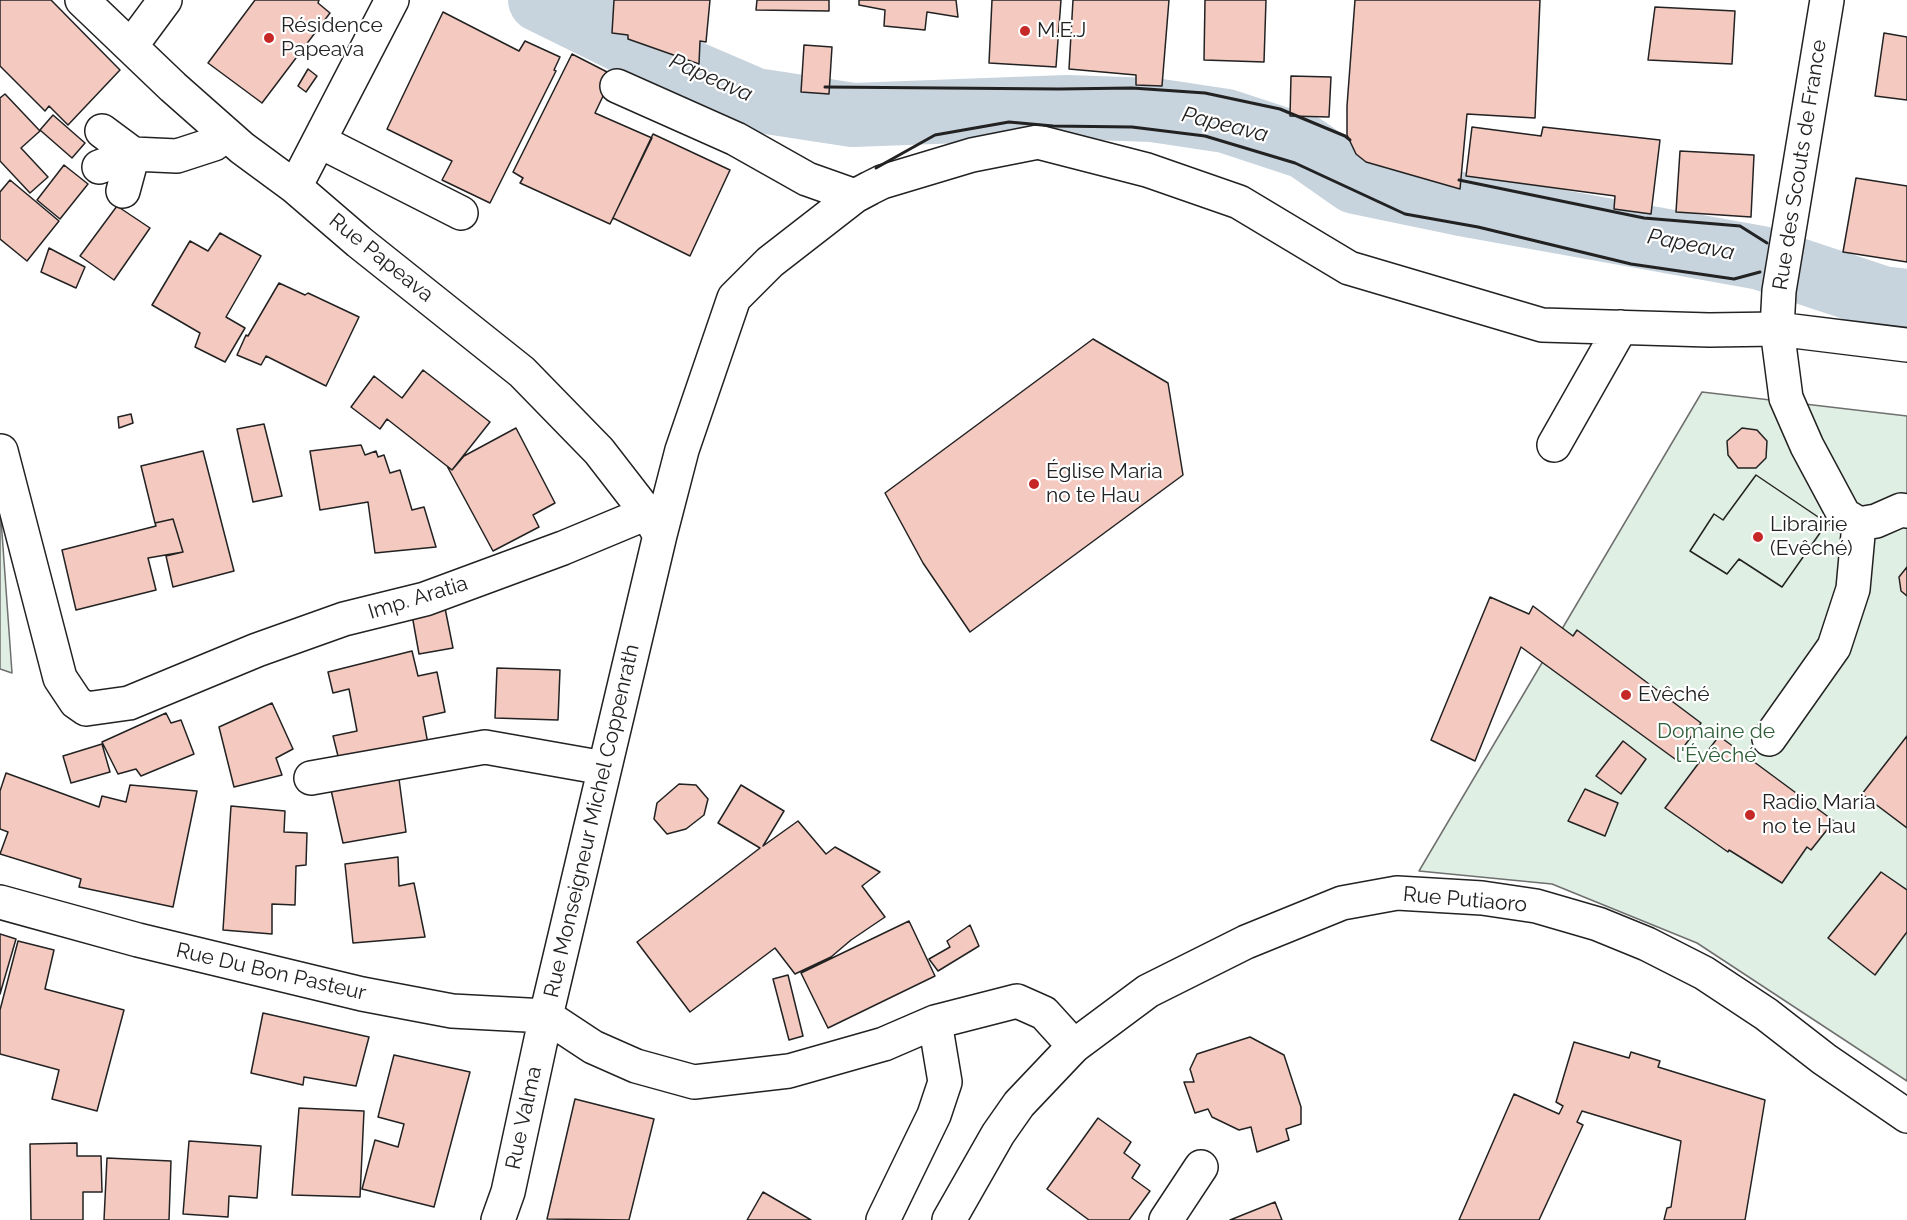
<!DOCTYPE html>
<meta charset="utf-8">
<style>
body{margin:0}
canvas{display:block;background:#fff}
</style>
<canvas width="1907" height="1220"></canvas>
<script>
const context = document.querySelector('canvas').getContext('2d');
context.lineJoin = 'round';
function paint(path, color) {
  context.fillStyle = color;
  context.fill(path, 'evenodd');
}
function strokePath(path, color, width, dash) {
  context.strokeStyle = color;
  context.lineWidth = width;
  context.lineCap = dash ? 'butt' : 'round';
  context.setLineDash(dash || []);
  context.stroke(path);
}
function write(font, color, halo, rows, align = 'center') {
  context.font = font + ' Raleway,sans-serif';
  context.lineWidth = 4.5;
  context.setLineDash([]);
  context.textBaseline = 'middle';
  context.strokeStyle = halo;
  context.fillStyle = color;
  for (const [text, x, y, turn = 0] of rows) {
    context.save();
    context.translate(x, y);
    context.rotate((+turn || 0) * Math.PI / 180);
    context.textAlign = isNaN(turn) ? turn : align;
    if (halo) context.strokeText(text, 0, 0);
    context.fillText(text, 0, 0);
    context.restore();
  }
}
const green = new Path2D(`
 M1702,392L1907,416V1081L1697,943L1552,884L1419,871Z
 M0,505L12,673L0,669Z`);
paint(green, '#e0efe3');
strokePath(green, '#6f6f6f', 1.5);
strokePath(new Path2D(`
 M540,0L662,60L755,100L853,115L1067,107L1153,110L1226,121L1305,147L1355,182L1461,204L1761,258L1882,298L1907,301`), '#c7d3dd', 64);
const building = new Path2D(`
 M0,0H51L120,70L68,125L49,106L45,111L0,66Z
 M255,0H319L318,3L330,13L262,103L208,63Z
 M614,0H710L706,42L700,41L699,64L628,39V35L612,33Z
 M757,0H829V11L756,10Z
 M859,0H956L958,17L927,12L925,30L884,26L885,10L859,5Z
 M992,0H1061L1056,67L989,63Z
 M1073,0H1169L1162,86L1136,85V75L1069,69Z
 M1205,0H1266L1264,62L1204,60Z
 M1355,0H1540L1535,118L1467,114L1460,189L1366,162L1356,154L1347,135V106Z
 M1655,7L1735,11L1732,64L1648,60Z
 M443,12L519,51L525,41L560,57L554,70L556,71L490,203L442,180L452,161L387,129Z
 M1884,33L1907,37V100L1875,96Z
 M804,45L832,47L829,94L801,92Z
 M572,54L613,75L595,113L652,138L610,224L520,183L523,178L513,172Z
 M308,69L317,76L306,92L298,86Z
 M1291,76L1331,77L1329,117L1290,116Z
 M5,94L40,131L21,148L48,177L30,193L0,161V98Z
 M53,115L85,143L72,158L40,130Z
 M1472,127L1541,136L1543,127L1660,140L1651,214L1614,209L1615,196L1466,176Z
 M653,134L730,170L690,256L613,218Z
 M1680,151L1754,155L1751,217L1676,212Z
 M64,165L88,184L60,219L37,200Z
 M1856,178L1907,186V262L1843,252Z
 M10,180L59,221L27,261L0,239V192Z
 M117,206L150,228L114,280L80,256Z
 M220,233L261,256L226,317L245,328L225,362L195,347L200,333L152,305L190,241L208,251Z
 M49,248L85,267L76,288L41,272Z
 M279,283L305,295L308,293L359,317L326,386L266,356L261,365L237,355L246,335L248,336Z
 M1093,339L1168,383L1183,475L970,632L923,563L885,493Z
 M423,370L490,422L452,470L387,419L380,429L351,407L374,376L402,398Z
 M131,414L133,423L119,428L118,417Z
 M264,424L282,496L253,502L237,429Z
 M516,428L555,503L533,515L539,527L493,551L447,466L452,470L464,456Z
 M1742,428L1757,430L1767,441L1766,458L1756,468H1738L1728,455L1727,441Z
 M361,445L365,455L376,451L378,457L384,455L390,473L400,470L412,510L424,507L436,547L375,553L368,502L320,510L310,451Z
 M203,451L234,571L173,587L166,556L183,552L173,519L155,523L141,466Z
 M1756,475L1827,523L1782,587L1739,559L1727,574L1690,551L1714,514L1723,520Z
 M1756,475L1827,523L1782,587L1739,559L1727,574L1690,551L1714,514L1723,520Z
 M173,519L183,552L148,558L156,590L76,610L62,550L156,526L155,523Z
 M1907,567V596L1901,591L1899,577Z
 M1490,597L1529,614L1533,606L1573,636L1577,630L1701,723L1675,759L1521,647L1475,761L1431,740Z
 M445,608L453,648L419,654L412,615Z
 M412,651L418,676L437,672L445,712L423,717L428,744L339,760L333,736L357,731L349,689L333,693L328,672Z
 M497,668L560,670L558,720L495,718Z
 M272,703L293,749L276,758L282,775L234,787L219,727Z
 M166,713L171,723L181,720L194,754L141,776L136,769L118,774L102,742Z
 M1719,736L1834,821L1811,850L1807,847L1782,883L1729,850L1728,852L1665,808Z
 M1907,736V828L1862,794Z
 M1623,741L1646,759L1621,794L1596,776Z
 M102,744L110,772L71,783L63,756Z
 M6,773L99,807L102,796L126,802L130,785L197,791L173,907L79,887L81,879L0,854L8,832L0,829V791Z
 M399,779L406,832L343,843L331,790Z
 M679,784L696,785L708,799L704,815L686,829L667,834L654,819L657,803Z
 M741,785L784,811L763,846L798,821L826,854L835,847L880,872L862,886L885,917L851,940L831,957L795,974L775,948L690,1012L637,942L760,848L718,823Z
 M1585,789L1618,803L1605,836L1568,821Z
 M231,806L285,811L284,832L307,833L306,865L296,866L295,905L272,904V934L223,930Z
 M398,857L399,886L414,883L425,937L353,943L345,864Z
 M1881,872L1907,890V932L1875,975L1828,938Z
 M909,921L935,976L828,1028L801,973Z
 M970,925L979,946L938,971L929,959L950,947L947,941Z
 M0,934L16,939L0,994Z
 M18,941L54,950L45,989L124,1010L97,1111L52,1099L59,1070L0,1054V1010Z
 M788,975L803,1036L789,1040L773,979Z
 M263,1013L369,1037L356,1086L304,1077L303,1085L251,1073Z
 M1250,1037L1284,1055L1301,1107V1124L1286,1129L1289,1140L1257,1152L1251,1127L1239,1130L1212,1117L1208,1109L1195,1113L1184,1082H1194L1190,1069L1197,1054Z
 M1574,1042L1629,1058L1631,1052L1660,1061L1658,1067L1765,1100L1745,1220H1664L1667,1208L1671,1207L1681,1141L1582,1111L1577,1122L1583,1125L1539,1220H1459L1514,1094L1559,1114L1563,1106L1556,1102Z
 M394,1055L470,1072L434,1207L362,1189L375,1140L398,1147L404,1124L378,1117Z
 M575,1099L654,1119L629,1220L547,1219Z
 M299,1108L364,1111L360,1197L292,1195Z
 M1098,1118L1131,1142L1124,1153L1140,1165L1132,1178L1150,1191L1129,1220H1089L1047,1189Z
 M189,1141L261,1146L257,1198L229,1196L228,1217L183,1214Z
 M77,1143V1156H101L102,1192H83V1220H31L30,1144Z
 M107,1158L171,1161L169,1220H104Z
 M763,1192L811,1220H747Z
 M1275,1202L1282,1220H1230Z`);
paint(building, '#f3c9c0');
strokePath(building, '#222', 1.5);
const minor = new Path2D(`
 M82,0L173,87L242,148L295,187L359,242L522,372L599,451L647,513L658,532
 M1827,0L1779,291L1777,329L1786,398L1807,446L1844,515L1859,524L1876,521L1901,510L1907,511
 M131,46L165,0
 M617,86L736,139L807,179L855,196
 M102,131L133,154L123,191
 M319,141L461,213
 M99,167L133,154L177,156L214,144L226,134
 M295,187L392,0
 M1554,445L1621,327
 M1,451L60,678L76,702L86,709L129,703L257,650L344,619L425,599L563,548L647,513
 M1769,739L1834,647L1853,589L1859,524
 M311,778L485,747L604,768
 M0,902L138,940L362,994L452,1011L546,1016L508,1192L498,1220
 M1074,1046L1044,1013L1017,1001L935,1022L884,1044L789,1071L694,1082L636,1066L593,1047L546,1016L660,535L682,450L734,298L770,262L855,196L870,188L882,182L972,155L1038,142L1147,170L1239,202L1349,268L1542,325L1709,330L1777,329L1907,345
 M883,1220L934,1115L945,1082L935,1022
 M1166,1220L1201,1167`);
const major = new Path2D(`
 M949,1220L998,1134L1019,1104L1074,1046L1148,991L1246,942L1342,903L1397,893L1482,898L1536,906L1598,924L1647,944L1704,973L1766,1014L1824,1059L1907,1116`);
strokePath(minor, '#222', 36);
strokePath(major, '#222', 36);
strokePath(minor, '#fff', 33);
strokePath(major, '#fff', 33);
strokePath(new Path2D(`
 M825,87L1059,89L1132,88L1205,93L1280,109L1345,136L1350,140
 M876,168L935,135L1009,122L1053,126L1132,127L1205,136L1295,163L1405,214L1478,227L1631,264L1734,279L1760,272
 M1459,180L1644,218L1740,226L1767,243`), '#222', 3);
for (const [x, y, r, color] of [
 [1025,31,6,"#c62828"],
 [269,38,6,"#c62828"],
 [1034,484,6,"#c62828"],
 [1758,537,6,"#c62828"],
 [1626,695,6,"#c62828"],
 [1750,815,6,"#c62828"]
]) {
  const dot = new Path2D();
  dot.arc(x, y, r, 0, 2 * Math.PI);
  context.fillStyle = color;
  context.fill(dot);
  strokePath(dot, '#fff', 2);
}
write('21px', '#222', '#fff', [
 ["Résidence",281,26],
 ["Papeava",281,50],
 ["M.E.J",1037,31],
 ["Église Maria",1046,472],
 ["no te Hau",1046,496],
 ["Librairie",1770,525],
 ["(Evêché)",1770,549],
 ["Evêché",1638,695],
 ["Radio Maria",1762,803],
 ["no te Hau",1762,827]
], 'left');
write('21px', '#222', '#fff', [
 ["Rue des Scouts de France",1800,165,-81],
 ["Rue Papeava",381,258,39],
 ["Imp. Aratia",418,598,-17],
 ["Rue Monseigneur Michel Coppenrath",592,821,-77],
 ["Rue Putiaoro",1465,900,5],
 ["Rue Du Bon Pasteur",271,972,13],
 ["Rue Valma",524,1118,-78]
]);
write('21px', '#2f5e38', '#fff', [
 ["Domaine de",1716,732],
 ["l'Évêché",1716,756]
]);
write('italic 22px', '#222', '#fff', [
 ["Papeava",711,78,24],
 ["Papeava",1225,125,14],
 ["Papeava",1691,245,11]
]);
</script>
